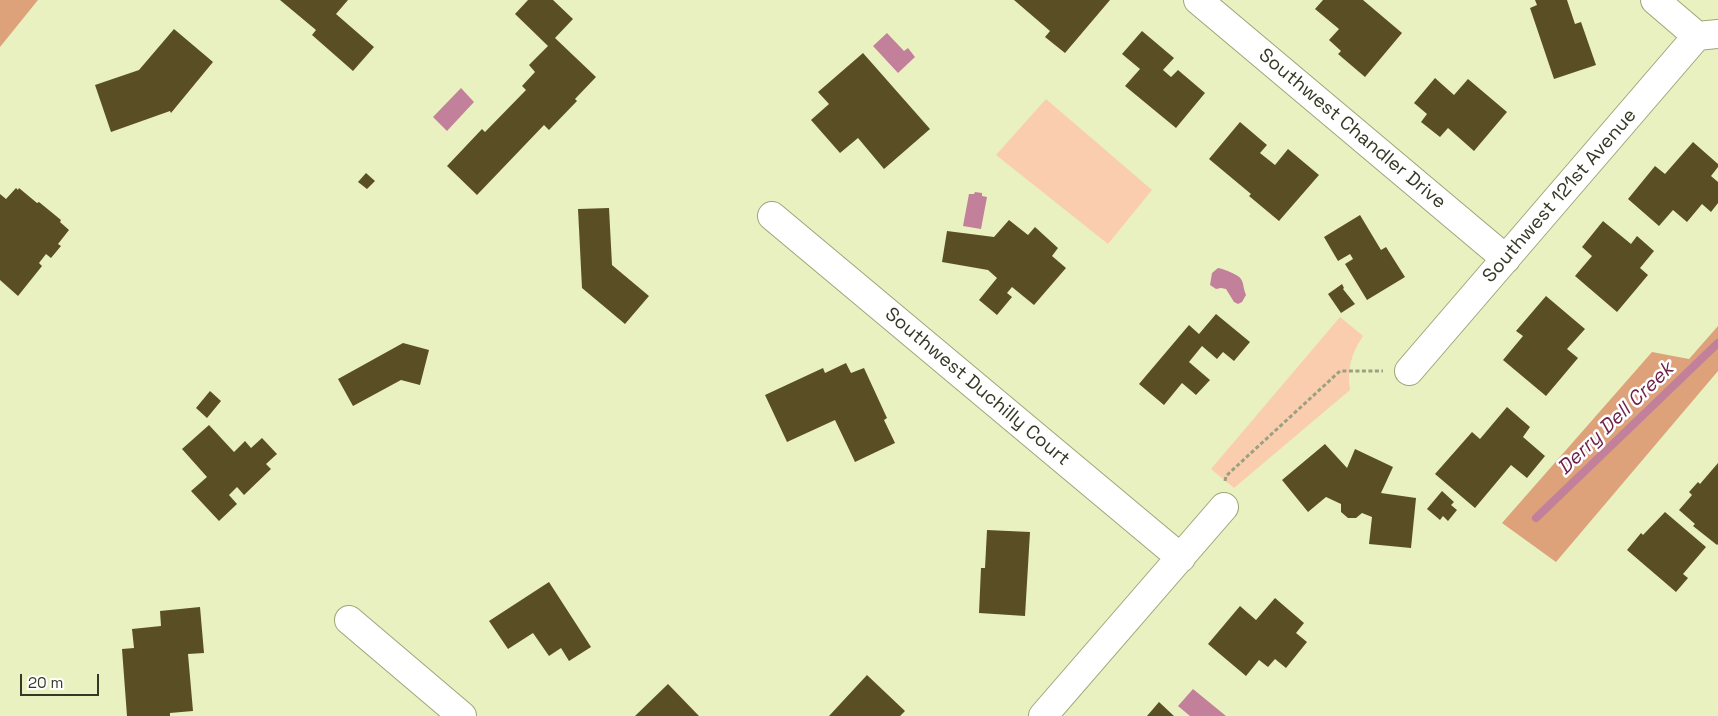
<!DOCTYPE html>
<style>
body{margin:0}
#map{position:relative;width:1718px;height:716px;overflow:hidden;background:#e9f1c1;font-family:"Space Grotesk",sans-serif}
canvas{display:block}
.scale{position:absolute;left:20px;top:674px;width:79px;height:22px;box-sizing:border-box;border:2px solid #353825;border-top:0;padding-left:6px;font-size:15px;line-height:18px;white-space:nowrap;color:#353825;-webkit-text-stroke:4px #fff;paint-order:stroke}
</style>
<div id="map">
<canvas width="1718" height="716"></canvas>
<div class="scale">20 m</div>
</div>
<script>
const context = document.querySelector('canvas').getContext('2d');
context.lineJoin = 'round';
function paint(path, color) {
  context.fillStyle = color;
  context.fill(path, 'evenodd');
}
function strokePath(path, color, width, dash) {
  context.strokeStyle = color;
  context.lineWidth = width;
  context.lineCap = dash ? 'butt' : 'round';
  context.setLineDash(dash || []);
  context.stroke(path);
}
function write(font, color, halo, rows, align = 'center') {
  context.font = font + ' "Space Grotesk",sans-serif';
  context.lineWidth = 5;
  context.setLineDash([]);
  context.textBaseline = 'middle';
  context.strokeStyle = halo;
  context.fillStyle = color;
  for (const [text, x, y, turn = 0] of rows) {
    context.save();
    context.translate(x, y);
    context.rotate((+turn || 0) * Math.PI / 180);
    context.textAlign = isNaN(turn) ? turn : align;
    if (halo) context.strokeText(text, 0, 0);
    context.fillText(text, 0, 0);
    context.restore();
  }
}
paint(new Path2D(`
 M1046,99L1152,190L1108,244L996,155Z
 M1340,317L1363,336C1351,354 1347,369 1350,390L1234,488L1211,469Z`), '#facdaf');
paint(new Path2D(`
 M0,0H38L0,47Z
 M1718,326V371L1556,562L1502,523L1652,352L1689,359Z`), '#dda27a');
paint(new Path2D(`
 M887,33L904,51L908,48L915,57L898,73L873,46Z
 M461,88L474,102L447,131L433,117Z
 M975,192L982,193V196L987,197L981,229L963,226L969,194H974Z
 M1218,268C1223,269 1226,270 1230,272C1246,279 1241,281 1246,295L1242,302L1238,304L1234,302L1226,289L1221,288L1216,289L1210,285L1212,273Z
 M1193,689L1226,716H1190L1178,706Z`), '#c3809a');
strokePath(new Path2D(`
 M1536,518L1718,343`), '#c3809a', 8);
paint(new Path2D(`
 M280,0H348L336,14L374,47L353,71L312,35L316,30Z
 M528,0H553L573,19L555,38L596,77L575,99L577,101L549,130L544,125L477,195L447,166L482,129L485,132L526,90L522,86L535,72L529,65L548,46L515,14Z
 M1014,0H1110L1065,53L1045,37L1050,31Z
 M1323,0H1363L1402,33L1365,77L1338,54L1341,51L1329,40L1339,29L1315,9Z
 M1535,0H1567L1575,24L1581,22L1596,65L1554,79L1530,8L1537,5Z
 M174,29L213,62L171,113L170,111L111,132L95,85L139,70Z
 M1142,31L1174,58L1163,70L1171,77L1178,70L1205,93L1176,128L1125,86L1140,69L1122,54Z
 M863,53L930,129L884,169L858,138L840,153L811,120L829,104L818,92Z
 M1435,78L1454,95L1468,79L1507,112L1474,151L1448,128L1440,137L1421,122L1427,114L1414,103Z
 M1240,122L1267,145L1260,153L1275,165L1288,149L1319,175L1279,221L1249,196L1251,194L1209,159Z
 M1693,142L1718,164V167L1711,176L1718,182V203L1711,212L1702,204L1687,222L1673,210L1659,226L1628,199L1655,166L1665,174Z
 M366,173L375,181L367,189L358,182Z
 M16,188L18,190L19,188L37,203L39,202L61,220L60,222L69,230L58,244L61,246L51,258L46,254L39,263L42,266L18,296L0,280V194L6,199Z
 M609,208L612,265L649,296L625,324L582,288L578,209Z
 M1360,215L1381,250L1386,247L1405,277L1367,300L1345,264L1353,259L1350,254L1338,261L1324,237Z
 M1009,220L1028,235L1035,227L1058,248L1052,256L1066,268L1034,305L1012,287L1007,293L1012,297L997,315L979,300L997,278L988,270L942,262L947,231L994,237Z
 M1603,221L1631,244L1637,236L1654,251L1640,268L1648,275L1617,312L1575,276L1592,256L1582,247Z
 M1342,284L1344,288L1343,289L1355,304L1341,313L1328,294Z
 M1546,296L1585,329L1567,349L1578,358L1546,396L1503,360L1523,336L1516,331Z
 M1216,314L1250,342L1234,361L1223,352L1217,359L1202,346L1189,362L1210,380L1196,395L1182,383L1164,405L1139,384L1189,325L1199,334Z
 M403,343L429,350L420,385L401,380L353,406L338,379Z
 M846,363L851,373L864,368L887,418L884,420L895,443L855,462L835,420L787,442L765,395L823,368L825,373Z
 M210,391L221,401L207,418L196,408Z
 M1507,407L1530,427L1523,437L1545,456L1527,478L1511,465L1475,508L1435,474L1472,432L1480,439Z
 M209,425L234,452L245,441L251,448L262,438L277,454L266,464L271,469L244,495L237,487L229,495L237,504L219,521L191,491L207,477L182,449Z
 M1325,444L1347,468L1355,449L1393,467L1381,493L1416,498L1411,548L1369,544L1372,517L1362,513L1356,518H1348L1341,512V504L1326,497L1308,512L1282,480Z
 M1718,463V544L1717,545L1693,526L1695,524L1679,510L1692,495L1689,492L1698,482L1700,484Z
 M1442,491L1454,502L1451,505L1457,510L1448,521L1443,516L1440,520L1427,509Z
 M1665,512L1706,547L1683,574L1688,578L1676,592L1627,550L1641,533L1643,535Z
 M987,530L1030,532L1025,616L979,613L981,568H985Z
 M549,582L591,647L569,661L561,648L549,656L533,633L508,649L489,621Z
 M1275,598L1304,623L1296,633L1307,642L1286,668L1275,659L1268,667L1259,660L1246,676L1208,644L1240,606L1256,620Z
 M200,607L204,653L188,654L193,711L170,713V716H127L122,649L134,648L132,629L161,626L160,611Z
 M867,675L905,711L900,716H829Z
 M668,684L699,716H635Z
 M1159,702L1174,716H1147Z`), '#5a4f24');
const minor = new Path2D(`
 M1198,0L1506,259
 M1655,0L1697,36
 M772,216L1181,558
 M1409,371L1697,36L1718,34
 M349,620L462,716
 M1043,716L1224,507`);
strokePath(minor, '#9ea578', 30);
strokePath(new Path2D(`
 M1225,481L1226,476L1340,371H1383`), '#9ba17e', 3, [4, 2.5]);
strokePath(minor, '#fff', 28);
write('19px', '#353825', '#fff', [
 ["Southwest Chandler Drive",1352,129,40],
 ["Southwest 121st Avenue",1560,196,-49],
 ["Southwest Duchilly Court",977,387,40]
]);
write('italic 20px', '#712147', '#fff', [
 ["Derry Dell Creek",1616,419,-44]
]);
</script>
